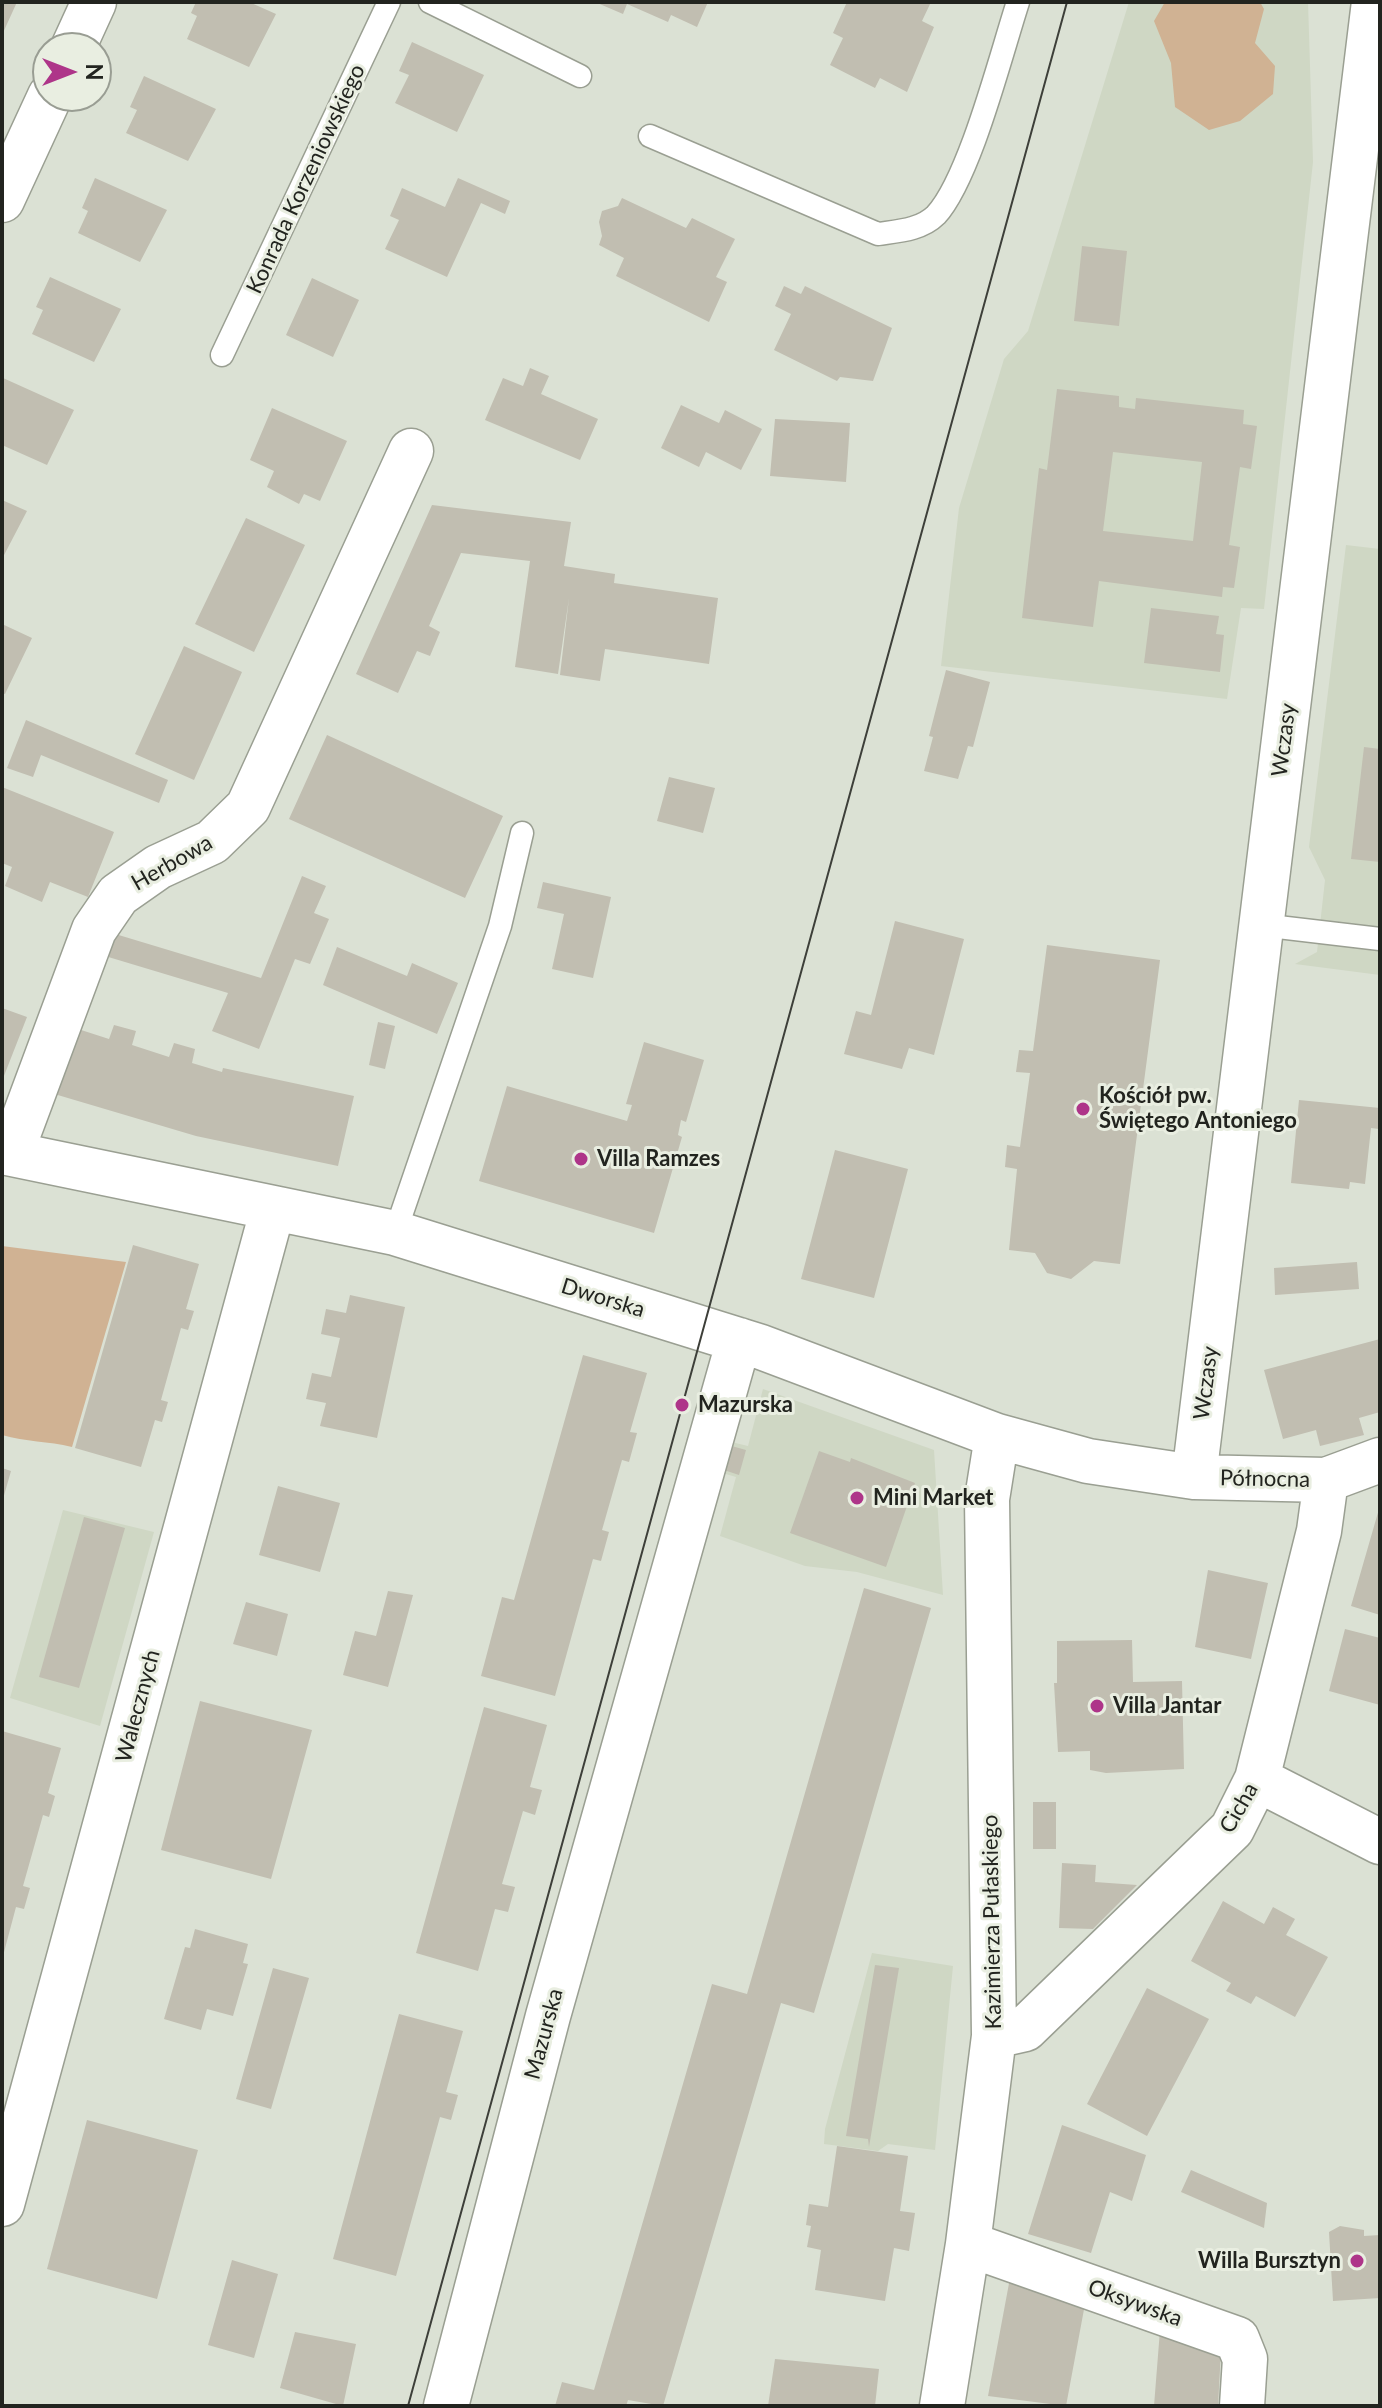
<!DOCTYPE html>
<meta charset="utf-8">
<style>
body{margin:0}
#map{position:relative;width:1382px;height:2408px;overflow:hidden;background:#dbe1d4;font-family:Lato,sans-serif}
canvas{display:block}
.frame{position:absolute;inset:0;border:4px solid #22241f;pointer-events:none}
.north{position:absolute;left:32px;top:32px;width:80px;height:80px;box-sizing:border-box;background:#e9eee1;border:2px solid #999d93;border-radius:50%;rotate:90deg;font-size:22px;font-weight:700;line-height:32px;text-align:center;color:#22241f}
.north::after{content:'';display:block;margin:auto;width:28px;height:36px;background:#ae3589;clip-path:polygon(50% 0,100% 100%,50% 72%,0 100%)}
</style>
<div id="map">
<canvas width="1382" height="2408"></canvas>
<div class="frame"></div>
<div class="north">N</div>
</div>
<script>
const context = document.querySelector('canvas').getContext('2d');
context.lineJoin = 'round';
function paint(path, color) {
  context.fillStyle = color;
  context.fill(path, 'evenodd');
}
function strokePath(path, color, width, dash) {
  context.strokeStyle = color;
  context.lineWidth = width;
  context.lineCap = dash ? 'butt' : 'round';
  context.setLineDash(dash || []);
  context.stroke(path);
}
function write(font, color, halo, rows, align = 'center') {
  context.font = font + ' Lato,sans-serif';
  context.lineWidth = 6;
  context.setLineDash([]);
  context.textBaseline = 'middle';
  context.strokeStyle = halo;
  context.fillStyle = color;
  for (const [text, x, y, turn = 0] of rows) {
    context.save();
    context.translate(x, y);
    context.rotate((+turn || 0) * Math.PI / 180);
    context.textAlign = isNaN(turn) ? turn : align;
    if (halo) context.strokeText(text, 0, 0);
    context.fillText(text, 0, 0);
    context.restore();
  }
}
paint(new Path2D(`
 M1129,2H1308L1313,162L1264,609L1241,608L1227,699L941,666L959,508L1004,359L1028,331Z
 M1346,545L1380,549V975L1295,964L1317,952L1325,880L1309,847Z
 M763,1389L934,1450L943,1595L857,1572L805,1566L720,1536L736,1477L719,1472L727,1441L748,1446Z
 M63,1510L154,1532L100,1726L10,1698Z
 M872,1953L953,1966L935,2150L888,2144L878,2151L824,2144L825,2129Z`), '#cfd7c4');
paint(new Path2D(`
 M1165,2H1260L1264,9L1255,43L1275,66L1273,94L1240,121L1209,130L1175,107L1171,63L1154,21Z
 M2,1246L126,1262L72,1447C48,1441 26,1442 2,1435Z`), '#d0b293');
paint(new Path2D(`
 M2,2H17L2,35Z
 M196,2H249L276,14L249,67L187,39L197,16L191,13Z
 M595,2H708L697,27L671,15L668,22L627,4L623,14Z
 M847,2H931L922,21L934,27L907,92L880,78L875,88L830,65L843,38L833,33Z
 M412,42L484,75L457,132L395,103L409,75L399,71Z
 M144,76L216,109L188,161L126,133L137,110L130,107Z
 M95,178L167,210L140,262L78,233L88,211L82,208Z
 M458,178L510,201L505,214L481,203L447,277L385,249L399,220L390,216L402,188L445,207Z
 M622,198L686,228L692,218L735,239L716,277L727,282L709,322L616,276L624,258L599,245L602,236L599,222L602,211L618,206Z
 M1082,246L1127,251L1119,326L1074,321Z
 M50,277L121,309L94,362L32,334L43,310L36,307Z
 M312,278L359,300L333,357L286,335Z
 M784,286L801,294L805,286L892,328L873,381L840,377L837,381L774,350L791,314L775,306Z
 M530,368L549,376L541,394L598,419L580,460L485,420L503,378L523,386Z
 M3,378L74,410L47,465L2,445Z
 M1057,389L1119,396V407L1135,409L1136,398L1244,410L1243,424L1257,426L1251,469L1240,467L1229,545L1240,547L1234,588L1223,587L1222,597L1099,581L1093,627L1022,618L1039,468L1047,470ZM1113,452L1202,462L1193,541L1103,531Z
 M681,405L719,423L725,410L762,429L741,470L706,452L699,467L661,448Z
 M272,408L347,441L320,501L304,494L299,504L267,487L274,471L250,460Z
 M775,419L850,423L846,482L770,476Z
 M2,500L27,511L2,559Z
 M432,505L571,522L564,566L615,574L614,583L718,598L709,664L605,649L600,681L560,675L569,598L558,674L515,667L530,561L461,553L429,626L440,632L430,656L417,651L398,693L356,674Z
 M246,518L305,545L254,652L195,624Z
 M1151,608L1219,616L1216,634L1224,635L1220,672L1144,663Z
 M2,624L32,638L5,694L2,693Z
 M184,646L242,672L194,780L135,754Z
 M946,670L990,682L973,747L968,746L958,779L924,771L933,737L929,736Z
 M26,720L168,780L159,803L41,755L33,777L7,768Z
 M327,735L503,816L465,898L289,819Z
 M1364,747L1380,749V862L1351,859Z
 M669,777L715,788L703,833L657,821Z
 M2,787L114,832L88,897L50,882L42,902L5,886L12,867L2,863Z
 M302,876L326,886L314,913L329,919L310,964L295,959L259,1049L212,1031L228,993L105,956L112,933L261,978Z
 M543,882L611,897L593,978L552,969L564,914L537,908Z
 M895,921L964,939L934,1055L909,1048L902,1069L844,1054L856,1011L871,1015Z
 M1047,945L1160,960L1120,1264L1094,1261L1071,1279L1047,1273L1035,1253L1009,1250L1017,1169L1005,1167L1007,1145L1020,1147L1030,1073L1016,1072L1019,1050L1033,1051Z
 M337,947L407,976L412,963L458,983L437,1034L323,985Z
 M2,1008L27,1017L2,1081Z
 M378,1022L395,1026L385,1069L369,1065Z
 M114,1025L136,1031L132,1045L169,1057L174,1043L195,1049L192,1063L222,1072L223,1068L354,1096L338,1166L196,1136L51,1093L78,1029L109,1039Z
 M644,1042L704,1060L686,1122L681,1120L678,1135L682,1137L654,1233L479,1181L507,1086L627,1121L632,1105L626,1104Z
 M1299,1100L1380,1108L1379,1129L1371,1128L1365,1184L1350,1182L1349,1189L1291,1183Z
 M835,1150L908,1169L874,1298L801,1279Z
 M133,1245L199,1264L186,1309L194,1311L188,1330L181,1328L161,1400L168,1402L162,1422L155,1420L141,1467L75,1448Z
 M1357,1262L1359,1289L1275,1295L1274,1268Z
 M350,1295L405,1307L377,1438L320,1426L326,1403L306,1399L312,1373L331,1377L340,1338L321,1334L326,1309L346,1313Z
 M1380,1339V1412L1359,1418L1364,1435L1320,1446L1316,1430L1283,1439L1264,1370Z
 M583,1355L647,1373L630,1432L637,1433L629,1462L622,1460L602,1530L609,1532L601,1561L593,1559L555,1696L481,1676L502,1597L514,1600Z
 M728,1445L746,1450L739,1475L721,1469Z
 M819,1451L850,1462L851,1458L915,1483L886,1567L790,1533Z
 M2,1468L11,1471L3,1499H2Z
 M278,1486L340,1503L320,1572L259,1555Z
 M1379,1509H1380V1615L1351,1606Z
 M84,1517L125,1528L79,1688L39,1677Z
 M1208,1570L1268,1583L1251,1659L1195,1647Z
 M864,1588L931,1608L814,2013L781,2003L663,2406L628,2400L626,2406H555L562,2382L594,2390L712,1984L747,1994Z
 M388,1591L413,1595L388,1687L343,1675L355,1631L376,1636Z
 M246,1602L288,1614L277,1656L233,1644Z
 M1345,1629L1380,1638V1705L1329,1691Z
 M1132,1640L1133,1682L1182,1681L1184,1769L1106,1773L1090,1770V1751L1058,1752L1054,1683H1057V1641Z
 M200,1701L312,1730L271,1879L161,1850Z
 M484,1707L547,1725L530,1787L542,1790L535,1815L523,1811L502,1884L515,1887L508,1912L495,1909L478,1971L416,1953Z
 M2,1731L61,1748L48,1793L55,1796L49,1817L43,1815L23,1886L30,1888L24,1909L16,1907L3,1956Z
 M1033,1802H1056V1849H1033Z
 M1062,1863L1096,1865L1095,1882L1137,1885L1093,1929L1059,1928Z
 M1223,1901L1264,1924L1273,1907L1295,1919L1286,1935L1328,1957L1295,2017L1256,1996L1251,2004L1226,1991L1231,1983L1191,1961Z
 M195,1929L248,1944L243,1963L248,1964L233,2016L207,2009L201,2030L164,2019L185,1947L190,1948Z
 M875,1965L899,1968L869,2147L868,2139L846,2136Z
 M273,1968L309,1978L271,2109L236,2099Z
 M1147,1988L1209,2019L1147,2136L1087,2104Z
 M399,2014L463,2031L446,2092L458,2095L451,2120L440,2117L396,2276L333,2259Z
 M87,2120L198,2150L157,2299L47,2269Z
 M1062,2125L1146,2155L1132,2201L1110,2192L1091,2253L1028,2234Z
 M837,2146L908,2156L900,2211L915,2213L909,2251L894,2248L885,2301L815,2290L821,2250L807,2247L811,2226L806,2225L809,2204L828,2207Z
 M1191,2170L1267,2203L1264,2228L1181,2192Z
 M1340,2226L1364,2230V2236L1380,2235V2298L1333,2301L1329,2232Z
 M232,2260L278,2274L254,2358L208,2345Z
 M1010,2278L1085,2304L1066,2406L988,2396Z
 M1160,2330L1221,2351L1218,2406H1154Z
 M295,2332L356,2344L343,2406L280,2388Z
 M775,2359L879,2369L875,2406H768Z`), '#c1beb1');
const lane = new Path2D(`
 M430,2L580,76
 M650,136L878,234C898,231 921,230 936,215C970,178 1001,54 1018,2
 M222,355L389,2
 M1261,925L1380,939
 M395,1233L500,926L522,833`);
const street = new Path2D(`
 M73,48L94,2
 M2,200L50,96
 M2,1152L395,1233L761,1347L997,1436L1088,1461L1194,1477L1326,1480L1380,1460
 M11,1153L94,930L118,895L158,867L212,842L248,807L411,451
 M1194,1477L1374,2
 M1257,1779L1380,1842
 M994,2036L1025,2029L1232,1829L1257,1779L1319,1531L1326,1480
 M2,2204L273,1208
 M968,2244L1237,2339L1245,2359L1242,2406
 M446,2406L548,2016L739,1340
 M942,2406L968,2244L994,2036L987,1499L997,1436`);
strokePath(lane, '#9a9f92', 25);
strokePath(street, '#9a9f92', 47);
strokePath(lane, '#fff', 22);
strokePath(street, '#fff', 44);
strokePath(new Path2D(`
 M408,2406L1067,2`), '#3d3f39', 2);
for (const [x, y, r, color] of [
 [1083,1109,8,"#ae3589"],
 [581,1159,8,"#ae3589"],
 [682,1405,8,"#ae3589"],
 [857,1498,8,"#ae3589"],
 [1097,1706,8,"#ae3589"],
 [1357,2261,8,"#ae3589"]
]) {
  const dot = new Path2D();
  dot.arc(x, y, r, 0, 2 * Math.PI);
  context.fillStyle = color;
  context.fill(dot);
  strokePath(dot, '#e9eee1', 3);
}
write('22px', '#22241f', '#e9eee1', [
 ["Konrada Korzeniowskiego",306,179,-65],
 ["Wczasy",1284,740,-83],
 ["Herbowa",172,863,-30],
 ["Dworska",603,1298,17],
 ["Wczasy",1206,1383,-83],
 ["Północna",1265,1479,1],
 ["Walecznych",138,1706,-75],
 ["Cicha",1239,1808,-60],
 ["Kazimierza Pułaskiego",992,1922,-91],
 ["Mazurska",544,2034,-75],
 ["Oksywska",1135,2303,20]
]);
write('bold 22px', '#22241f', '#e9eee1', [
 ["Kościół pw.",1099,1096],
 ["Świętego Antoniego",1099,1121],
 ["Villa Ramzes",597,1159],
 ["Mazurska",698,1405],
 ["Mini Market",873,1498],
 ["Villa Jantar",1113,1706],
 ["Willa Bursztyn",1341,2261,"right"]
], 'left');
</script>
